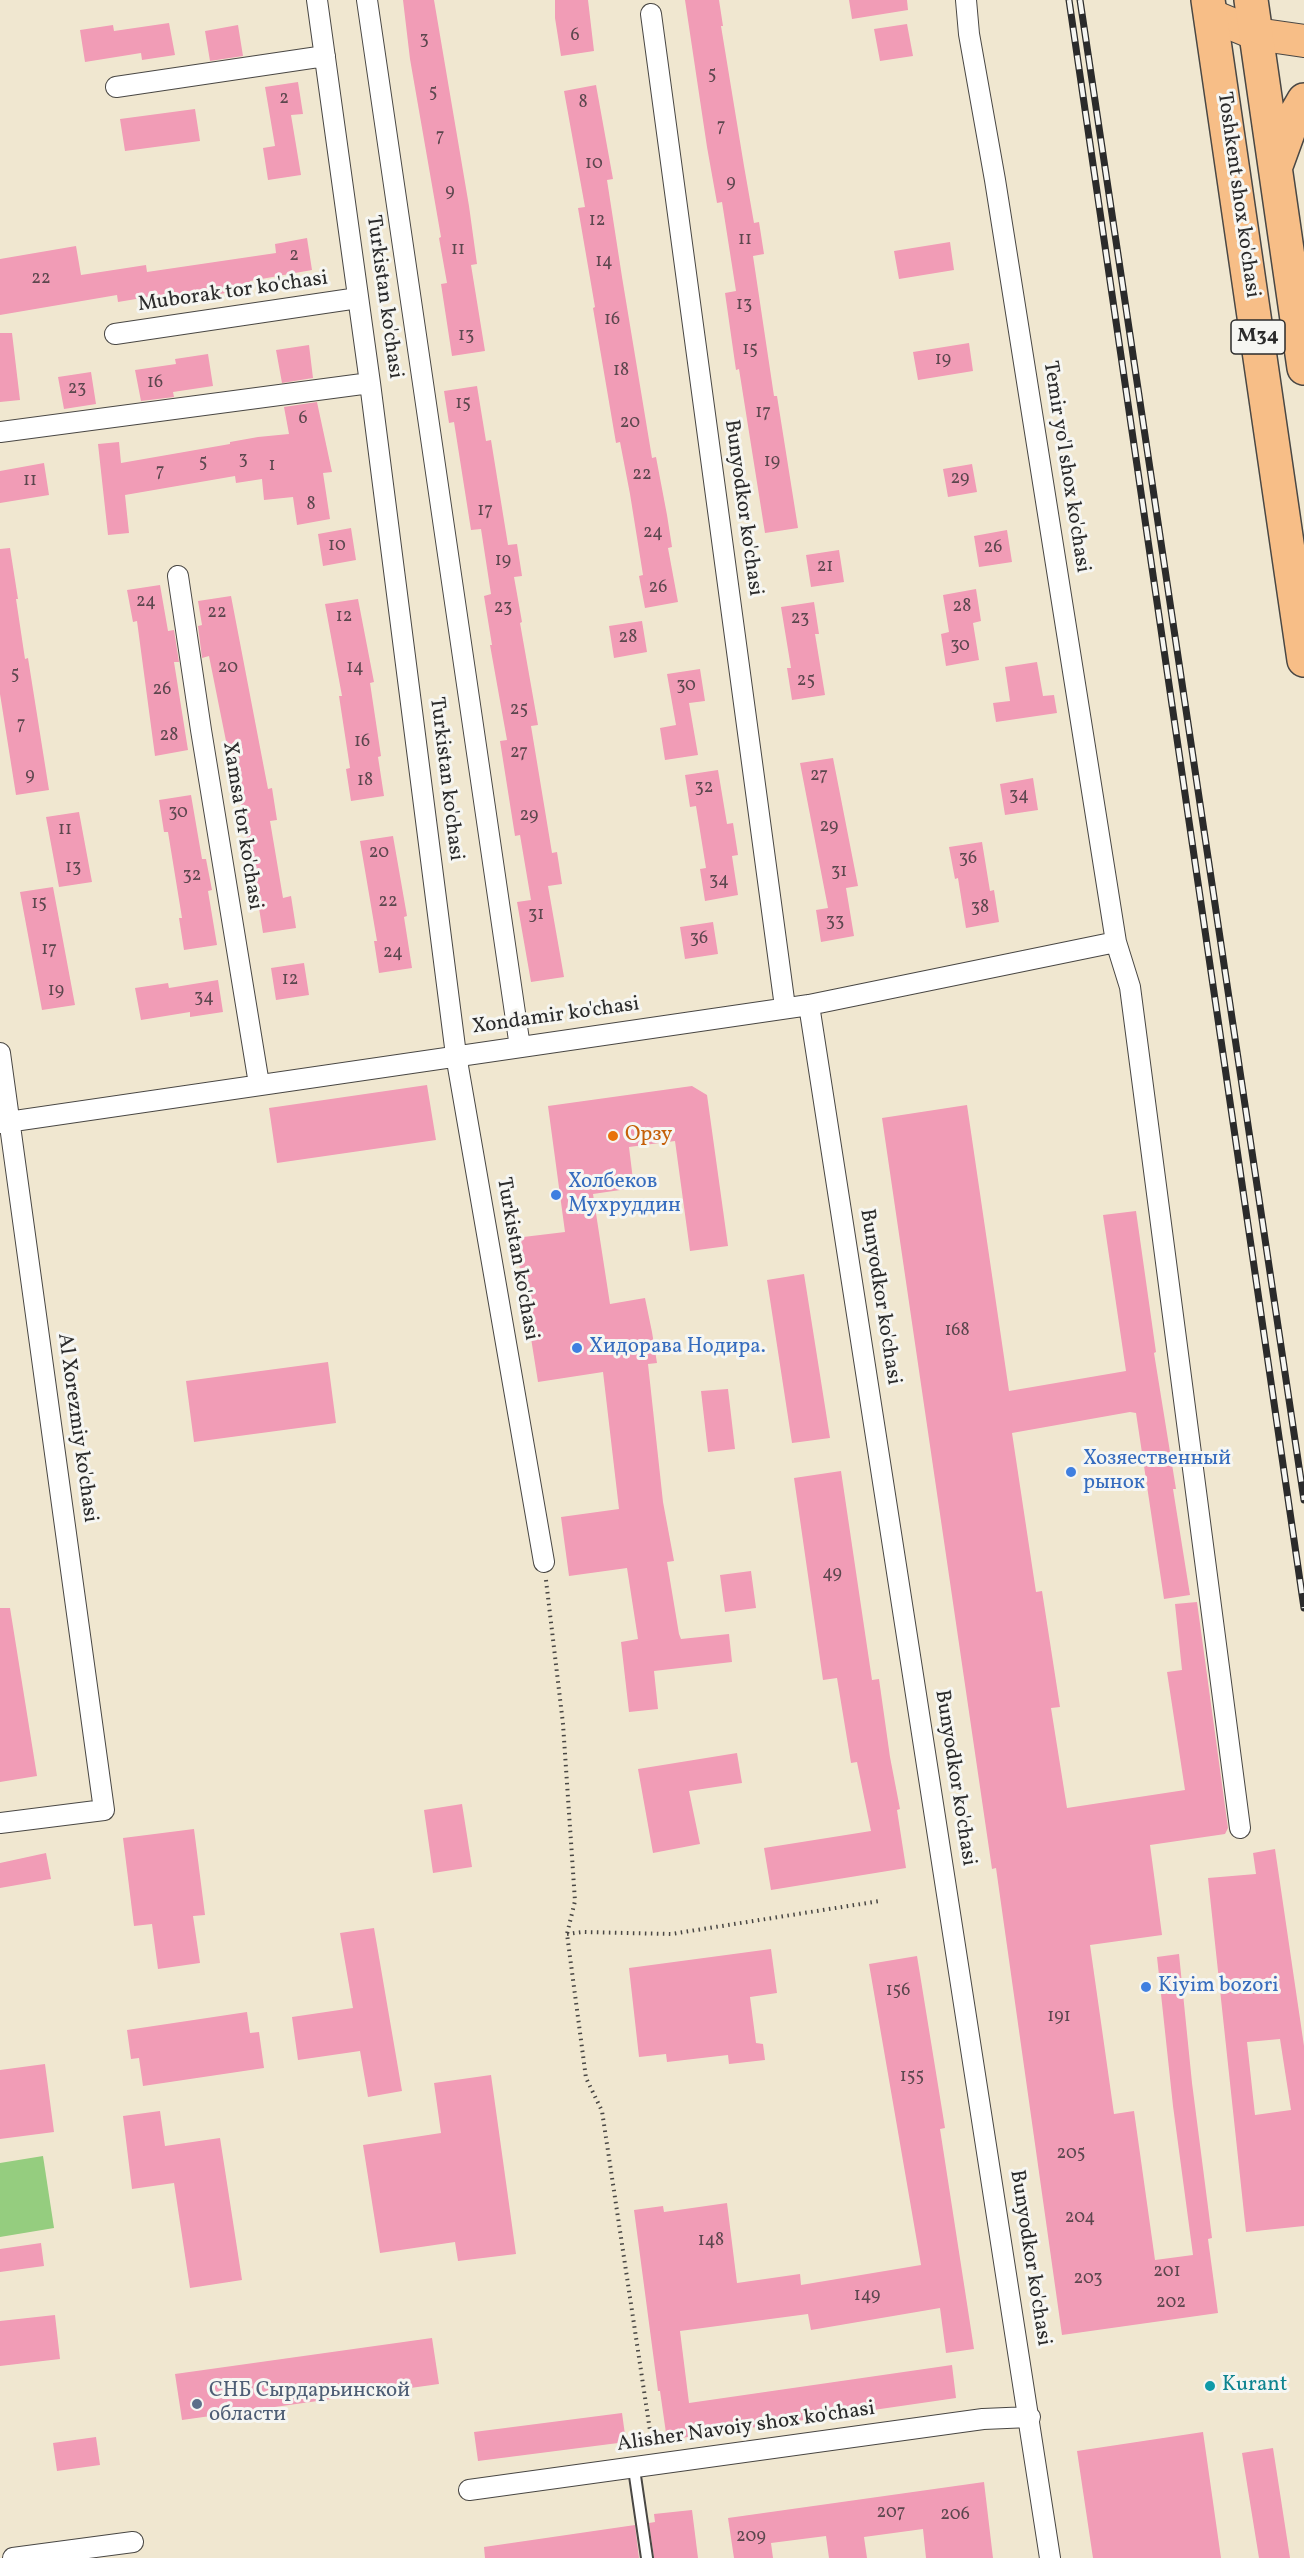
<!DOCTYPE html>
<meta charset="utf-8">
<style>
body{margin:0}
canvas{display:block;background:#f0e7d0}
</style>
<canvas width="1304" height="2558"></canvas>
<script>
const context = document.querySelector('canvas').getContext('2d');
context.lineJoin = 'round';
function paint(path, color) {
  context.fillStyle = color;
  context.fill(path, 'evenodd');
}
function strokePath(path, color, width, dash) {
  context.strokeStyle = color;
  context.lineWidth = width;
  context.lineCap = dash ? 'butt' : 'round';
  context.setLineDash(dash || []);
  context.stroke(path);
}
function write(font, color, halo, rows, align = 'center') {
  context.font = font + ' Vollkorn,serif';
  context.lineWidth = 6;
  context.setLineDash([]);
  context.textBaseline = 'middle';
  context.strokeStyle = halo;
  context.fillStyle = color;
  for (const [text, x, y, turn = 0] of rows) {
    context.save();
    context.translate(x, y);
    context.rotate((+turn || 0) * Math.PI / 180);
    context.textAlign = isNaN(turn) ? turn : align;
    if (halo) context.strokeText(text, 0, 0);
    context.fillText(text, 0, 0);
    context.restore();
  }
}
paint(new Path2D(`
 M43,2156L54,2228L0,2237V2163Z`), '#95cd7f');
paint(new Path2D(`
 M403,0H434L469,206L477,264L471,265L485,351L452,356L441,284L447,283L439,238L441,237L410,59Z
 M555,0H588L594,51L561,56L555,18Z
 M685,0H719L723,26H721L744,166L754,223L759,222L764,254L753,256L774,396H777L798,528L765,533L739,369L736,370L725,293L736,291L722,202L717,203L707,147Z
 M849,0H907L908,10L852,19Z
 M169,23L175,55L142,60L141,53L85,62L80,30L113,25L114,31Z
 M907,24L913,56L880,61L874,29Z
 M238,25L243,56L210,61L205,31Z
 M298,82L303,114L291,115L301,175L268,180L263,148L275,146L265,87Z
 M596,85L613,179L607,180L622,277L652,458L656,457L667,515L672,547L668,548L678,602L645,608L639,576L643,575L630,494L620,442L616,443L593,308L595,307L578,208L585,207L564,91Z
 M195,109L200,141L125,151L120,119Z
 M307,238L312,270L250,281L252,289L161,303L160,295L118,302L117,295L0,315V259L76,246L81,275L146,265L147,272L276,253L275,244Z
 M950,242L954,270L899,279L894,251Z
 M0,333H12L20,400L0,402Z
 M969,343L973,371L918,380L913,352Z
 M309,345L313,378L282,383L276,350Z
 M208,354L213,386L173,392L174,397L141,401L135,370L176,364L175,359Z
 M91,372L96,404L64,409L58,377Z
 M477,386L486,441L491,440L508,545L517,544L522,576L514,577L522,622L520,623L538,725L531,726L552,853L557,852L562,884L548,886L564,977L531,982L517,902L531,900L520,835L515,836L500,741L507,740L490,645H492L484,596L491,594L481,529L471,530L454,422L449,423L444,391Z
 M317,402L332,472L323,473L330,519L297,525L293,497L264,500L262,479L236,483L235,476L125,495L129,533L108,535L98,444L119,442L121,463L230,444V442L258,437L289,434L284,407Z
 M44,463L49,495L0,503V471Z
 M972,464L977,492L948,497L943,469Z
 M351,528L356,560L323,566L318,534Z
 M1007,530L1012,562L979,567L974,536Z
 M10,548L18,599H16L25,659L28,658L49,790L16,795L0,694V549Z
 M839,550L844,582L811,587L806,555Z
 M160,585L168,631L174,630L179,662H174L188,750L155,756L137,621L133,622L127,590Z
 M976,589L981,621L973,623L979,660L946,666L941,634L949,632L943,595Z
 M231,596L268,789L272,788L277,820L270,821L283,898L291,896L296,928L263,933L255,883L247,884L242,852L249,851L235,766H231L209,656L202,658L198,626L202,625L198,601Z
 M358,599L374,682L370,683L381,756L378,757L384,796L351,801L346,769L350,768L339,696H342L325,604Z
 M814,602L819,634H815L825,695L792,700L787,668H791L781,607Z
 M642,621L647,652L614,658L609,626Z
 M1037,662L1043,696L1054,695L1057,713L996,722L993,703L1010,701L1005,667Z
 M700,669L705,701L689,703L698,755L665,760L660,728L676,725L667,674Z
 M833,758L858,886L846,888L854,936L821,942L816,910L828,908L800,763Z
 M718,770L727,824L733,823L738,855L732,856L738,895L705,901L700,869L706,868L696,806L690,807L685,775Z
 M1033,778L1038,810L1005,815L1000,784Z
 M191,795L202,859H206L212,890L208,891L217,945L184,950L179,918H182L168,832H164L159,800Z
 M79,812L92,882L59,887L46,817Z
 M393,836L407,916L404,917L412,968L379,973L374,941H377L360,841Z
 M982,842L990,891L994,890L999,922L966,928L958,878L955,879L949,847Z
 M53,887L75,1005L42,1010L20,892Z
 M713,922L718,954L685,959L680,927Z
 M304,963L309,995L276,1000L271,968Z
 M218,980L223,1012L190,1017V1012L141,1020L135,988L168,983L169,988Z
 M427,1085L436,1140L277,1163L269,1108Z
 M692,1086L707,1095L728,1246L690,1251L675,1141L629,1147L634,1188L593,1194L610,1304L645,1298L652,1332L657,1363L648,1364L663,1502L674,1561L667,1562L679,1634L681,1639L729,1634L732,1662L654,1671L658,1709L629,1712L621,1642L638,1639L627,1568L569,1576L561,1517L619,1509L603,1372L538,1382L515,1238L565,1232L548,1106Z
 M967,1105L1009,1391L1126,1371L1103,1215L1136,1211L1156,1352L1154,1353L1176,1489H1173L1190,1595L1164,1599L1136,1413L1130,1412L1012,1433L1036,1592L1042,1591L1060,1707L1051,1708L1067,1808L1185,1790L1167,1672L1182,1670L1175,1604L1197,1602L1228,1828L1225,1834L1150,1845L1162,1935L1090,1945L1114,2114L1134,2111L1155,2260L1193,2255L1173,2106L1157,1957L1179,1954L1192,2083L1212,2238L1208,2239L1218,2313L1062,2335L996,1868L992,1869L882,1118Z
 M804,1274L830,1438L792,1443L767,1280Z
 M328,1362L336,1423L194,1442L186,1381Z
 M728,1389L735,1449L708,1452L701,1391Z
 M841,1471L872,1680L879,1679L890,1757L900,1809L897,1810L906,1868L771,1890L764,1848L871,1831L857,1762L851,1763L837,1678L823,1680L794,1478Z
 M751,1571L756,1608L725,1612L720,1575Z
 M0,1608H10L37,1776L0,1782Z
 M737,1753L742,1783L689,1791L700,1844L653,1853L638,1769Z
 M462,1804L472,1867L433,1873L424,1810Z
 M194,1829L205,1915L193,1916L200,1963L158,1969L152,1924L134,1926L123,1838Z
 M1275,1849L1304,2046V2226L1246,2232L1208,1878L1256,1874L1253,1853ZM1280,2039L1291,2110L1255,2115L1247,2042Z
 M46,1853L51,1879L0,1888V1863Z
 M374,1928L402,2091L368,2097L360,2051L298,2060L292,2017L353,2008L340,1933Z
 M771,1949L777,1993L750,1997L756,2043L763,2044L765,2060L729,2064L728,2055L667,2062L666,2054L639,2057L629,1968Z
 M917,1956L945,2128L940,2129L974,2349L946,2353L940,2308L811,2330L808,2314L680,2331L689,2403L952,2365L956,2398L667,2440L660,2391H658L634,2210L663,2206L664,2212L727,2203L737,2283L800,2274L801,2285L921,2265L869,1964Z
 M247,2012L250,2033L259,2032L264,2068L143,2086L139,2058L131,2059L127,2030Z
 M45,2064L54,2132L0,2139V2070Z
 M491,2075L516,2254L458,2261L455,2242L380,2253L363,2145L441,2133L434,2083Z
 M160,2111L165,2146L220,2138L242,2280L190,2288L174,2183L132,2189L123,2116Z
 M41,2243L44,2266L0,2272V2249Z
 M55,2315L60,2359L0,2366V2321Z
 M432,2338L439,2384L182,2420L175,2374Z
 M622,2413L626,2442L478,2461L474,2432Z
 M1203,2432L1221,2558H1093L1077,2451Z
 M96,2437L100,2465L57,2471L53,2443Z
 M1273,2448L1290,2558H1259L1242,2453Z
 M984,2482L993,2558H926L923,2529L864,2537L867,2558H829L826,2536L771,2543L773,2558H734L728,2518Z
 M692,2510L698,2558H654L649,2523L655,2522L654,2514Z
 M635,2525L639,2558H485L484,2547Z`), '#f19cb6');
const lane = new Path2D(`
 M634,2469L647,2558`);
const street = new Path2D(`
 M317,0L370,383L456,1055L544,1562
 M367,0L520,1047
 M966,0L969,34L995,180L1116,942L1130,987L1240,1828
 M651,14L785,1007
 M116,87L325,56
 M115,334L358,298
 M0,432L370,383
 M178,576L201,730L259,1084
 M809,1005L1050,2558
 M0,1053L104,1810L0,1823
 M0,1123L809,1005L1116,942
 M469,2490L983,2419L1030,2417
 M13,2558L133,2542`);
const primary = new Path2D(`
 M1210,15L1256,34L1304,41`);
const highway = new Path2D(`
 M1208,0L1304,660
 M1251,0L1304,368
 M1277,163L1293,119L1304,100`);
strokePath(lane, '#494744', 14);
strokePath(street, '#494744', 22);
strokePath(primary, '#494744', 34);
strokePath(highway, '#494744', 36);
strokePath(new Path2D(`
 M546,1580L563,1724L575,1901L567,1934L586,2078L602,2111L652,2444
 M567,1934L582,1932L671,1934L880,1901`), '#494744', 4, [1.5, 4.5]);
strokePath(lane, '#fff', 10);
strokePath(street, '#fff', 20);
strokePath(primary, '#f7be87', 32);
strokePath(highway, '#f7be87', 33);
const rail = new Path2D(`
 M1069,0L1304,1608
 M1080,0L1304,1500`);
strokePath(rail, '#2b2b2b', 7);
strokePath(rail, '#f6f6f2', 4.5, [14]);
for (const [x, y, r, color] of [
 [613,1136,6,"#e8710a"],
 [556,1195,6,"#3f7fe0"],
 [577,1348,6,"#3f7fe0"],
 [1071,1472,6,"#3f7fe0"],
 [1146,1987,6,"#3f7fe0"],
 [1210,2386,6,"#0f9aa8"],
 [197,2404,6,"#5c6f8a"]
]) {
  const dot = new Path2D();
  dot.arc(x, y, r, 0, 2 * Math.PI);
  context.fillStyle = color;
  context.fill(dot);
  strokePath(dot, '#f6f6f2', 2);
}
write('18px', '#5c474e', null, [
 ["6",575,37],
 ["3",424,41],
 ["5",712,76],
 ["5",433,94],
 ["2",284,100],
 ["8",583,104],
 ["7",721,128],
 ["7",440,138],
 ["10",594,165],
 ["9",731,184],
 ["9",450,193],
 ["12",597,222],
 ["11",745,241],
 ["11",458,251],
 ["2",294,257],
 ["14",604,263],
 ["22",41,280],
 ["13",744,306],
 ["16",612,321],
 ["13",466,337],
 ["15",750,351],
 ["19",943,361],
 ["18",621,372],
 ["16",155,384],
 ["23",77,390],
 ["15",463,405],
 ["17",763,414],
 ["6",303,420],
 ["20",630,424],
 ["3",243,461],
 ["19",772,463],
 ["5",203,464],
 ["1",272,467],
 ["7",160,473],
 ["22",642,476],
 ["29",960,480],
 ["11",30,482],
 ["8",311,506],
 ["17",485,512],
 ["24",653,534],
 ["10",337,547],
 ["26",993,549],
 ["19",503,562],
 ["21",825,568],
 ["26",658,589],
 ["24",146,603],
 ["28",962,608],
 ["23",503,609],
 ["22",217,614],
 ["12",344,618],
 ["23",800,620],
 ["28",628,639],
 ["30",960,647],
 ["20",228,669],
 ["14",355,669],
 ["5",15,676],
 ["25",806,682],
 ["30",686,687],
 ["26",162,691],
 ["25",519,711],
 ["7",21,726],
 ["28",169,737],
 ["16",362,743],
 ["27",519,754],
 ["9",30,777],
 ["27",819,777],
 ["18",365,782],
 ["32",704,789],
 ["34",1019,797],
 ["30",178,814],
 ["29",529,817],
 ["29",829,828],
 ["11",65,831],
 ["20",379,854],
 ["36",968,860],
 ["13",73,869],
 ["31",839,873],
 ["32",192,877],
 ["34",719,882],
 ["22",388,903],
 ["15",39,905],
 ["38",980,909],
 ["31",536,916],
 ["33",835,923],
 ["36",699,940],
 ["17",49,951],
 ["24",393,954],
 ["12",290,981],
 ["19",56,992],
 ["34",204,999],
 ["168",957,1332],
 ["49",832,1575],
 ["156",898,1992],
 ["191",1059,2018],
 ["155",912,2078],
 ["205",1071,2155],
 ["204",1080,2219],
 ["148",711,2242],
 ["201",1167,2273],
 ["203",1088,2280],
 ["149",867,2297],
 ["202",1171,2304],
 ["207",891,2514],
 ["206",955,2516],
 ["209",751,2538]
]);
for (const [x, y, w] of [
 [1258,337,54]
]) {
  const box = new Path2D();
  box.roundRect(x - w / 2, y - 17, w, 34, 4.5);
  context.fillStyle = '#f6f6f2';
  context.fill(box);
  strokePath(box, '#2b2b2b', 1.5);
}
write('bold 20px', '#2b2b2b', null, [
 ["M34",1258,337]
]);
write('21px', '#2b2b2b', '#f6f6f2', [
 ["Toshkent shox ko'chasi",1237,195,82],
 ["Muborak tor ko'chasi",233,293,-8],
 ["Turkistan ko'chasi",383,297,82],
 ["Temir yo'l shox ko'chasi",1065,467,81],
 ["Bunyodkor ko'chasi",742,508,82],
 ["Turkistan ko'chasi",445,779,83],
 ["Xamsa tor ko'chasi",241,826,81],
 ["Xondamir ko'chasi",556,1017,-8],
 ["Turkistan ko'chasi",516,1259,80],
 ["Bunyodkor ko'chasi",879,1297,81],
 ["Al Xorezmiy ko'chasi",76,1428,82],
 ["Bunyodkor ko'chasi",954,1778,81],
 ["Bunyodkor ko'chasi",1029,2258,81],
 ["Alisher Navoiy shox ko'chasi",746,2428,-8]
]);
write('21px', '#c56008', '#f6f6f2', [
 ["Орзу",625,1136]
], 'left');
write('21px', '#366cbe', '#f6f6f2', [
 ["Холбеков",568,1183],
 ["Мухруддин",568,1207],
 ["Хидорава Нодира.",589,1348],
 ["Хозяественный",1083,1460],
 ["рынок",1083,1484],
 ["Kiyim bozori",1158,1987]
], 'left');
write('21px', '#0d838f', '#f6f6f2', [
 ["Kurant",1222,2386]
], 'left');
write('21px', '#4e5e75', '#f6f6f2', [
 ["СНБ Сырдарьинской",209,2392],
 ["области",209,2416]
], 'left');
</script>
